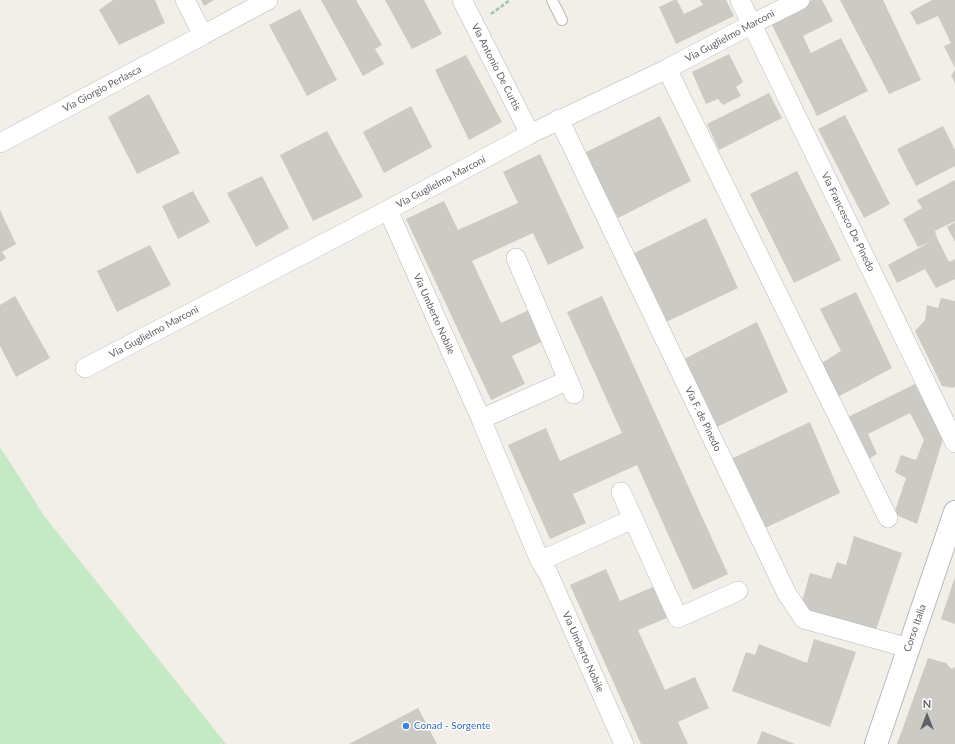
<!DOCTYPE html>
<style>
body{margin:0}
#map{position:relative;width:955px;height:744px;overflow:hidden;background:#f1efe8;font-family:Lato,sans-serif}
canvas{display:block}
.north{position:absolute;left:907px;top:696px;width:40px;height:40px;-webkit-text-stroke:3px #fff;paint-order:stroke;rotate:0deg;font-size:11px;font-weight:700;line-height:16px;text-align:center;color:#5f6368}
.north::after{content:'';display:block;margin:auto;width:14px;height:18px;background:#5f6368;clip-path:polygon(50% 0,100% 100%,50% 72%,0 100%)}
</style>
<div id="map">
<canvas width="955" height="744"></canvas>
<div class="north">N</div>
</div>
<script>
const context = document.querySelector('canvas').getContext('2d');
context.lineJoin = 'round';
function paint(path, color) {
  context.fillStyle = color;
  context.fill(path, 'evenodd');
}
function strokePath(path, color, width, dash) {
  context.strokeStyle = color;
  context.lineWidth = width;
  context.lineCap = dash ? 'butt' : 'round';
  context.setLineDash(dash || []);
  context.stroke(path);
}
function write(font, color, halo, rows, align = 'center') {
  context.font = font + ' Lato,sans-serif';
  context.lineWidth = 3;
  context.setLineDash([]);
  context.textBaseline = 'middle';
  context.strokeStyle = halo;
  context.fillStyle = color;
  for (const [text, x, y, turn = 0] of rows) {
    context.save();
    context.translate(x, y);
    context.rotate((+turn || 0) * Math.PI / 180);
    context.textAlign = isNaN(turn) ? turn : align;
    if (halo) context.strokeText(text, 0, 0);
    context.fillText(text, 0, 0);
    context.restore();
  }
}
paint(new Path2D(`
 M0,447L45,517L226,744H0Z`), '#c5e8c5');
paint(new Path2D(`
 M113,0H155L165,23L119,45L99,10Z
 M201,0H214L204,6Z
 M321,0H356L382,45L375,49L384,64L363,76Z
 M385,0H424L442,34L412,49Z
 M674,0H677L684,14L703,5L700,0H726L734,16L676,44L659,7Z
 M812,0H822L833,21L803,36L811,53L841,38L868,91L817,116L770,21Z
 M840,0H883L921,80L889,94Z
 M932,0H955V68L944,46L951,43L938,16L917,25L910,12Z
 M300,9L337,80L307,96L269,25Z
 M729,54L743,82L736,87L741,96L723,105L718,99L706,104L692,72Z
 M466,55L502,122L469,140L435,70Z
 M955,70V83L951,75Z
 M769,93L782,118L719,150L707,124Z
 M149,94L180,153L137,174L108,117Z
 M411,106L432,147L384,173L363,132Z
 M845,115L890,204L864,218L818,129Z
 M660,116L691,181L618,218L584,153Z
 M943,126L955,150V166L916,186L897,149Z
 M327,131L363,197L313,221L280,155Z
 M540,154L584,248L548,265L533,233L472,261L501,323L531,309L546,340L512,356L525,384L491,400L406,219L444,201L458,230L518,203L503,172Z
 M797,171L841,260L794,283L750,194Z
 M262,176L289,228L256,247L227,193Z
 M955,180V221L935,231L937,238L949,262L955,259V279L936,288L925,269L897,283L888,265L930,242L918,247L903,219L922,208L917,200Z
 M193,191L210,222L178,239L162,206Z
 M0,210L16,244L2,252L6,258L0,262Z
 M706,218L738,288L664,323L630,255Z
 M955,222V242L947,227Z
 M150,245L171,285L117,312L97,271Z
 M856,292L892,368L834,399L817,366L841,351L820,309Z
 M15,296L50,358L16,377L0,346V305Z
 M602,296L728,574L693,590L637,465L573,494L586,523L550,539L508,445L546,428L560,461L622,433L567,312Z
 M941,298L955,301V386L953,388L942,386L915,331L925,320L927,305L938,308Z
 M757,322L788,392L717,427L684,359Z
 M915,384L943,439L917,524L894,514L906,478L895,472L901,455L916,460L924,440L910,413L868,434L877,454L866,461L844,419Z
 M810,422L840,493L765,528L731,459Z
 M854,536L902,553L875,633L800,608L810,573L831,579L837,562L846,565Z
 M606,569L620,601L653,587L667,618L638,630L665,690L695,677L709,708L678,722L688,744H641L570,585Z
 M955,577V624L941,619Z
 M814,639L856,652L830,727L732,691L746,652L755,655L759,644L807,663Z
 M928,658L946,663L951,669L955,667V744H897Z
 M418,708L437,744H349Z
 M762,731L795,744H757Z`), '#cccac5');
const service = new Path2D(`
 M552,0L562,20`);
const minor = new Path2D(`
 M185,0L203,35L268,0
 M462,0L530,134
 M740,0L955,443
 M667,69L888,518
 M559,119L787,594L804,619L909,648
 M0,143L203,35
 M388,210L481,419L540,561L548,573L624,744
 M516,258L574,394
 M85,368L388,210L530,134L667,69L752,24L800,0
 M481,419L553,387L568,380
 M621,492L678,618L738,591
 M540,561L633,519`);
const secondary = new Path2D(`
 M876,744L955,512`);
strokePath(service, '#b5b8bc', 12);
strokePath(minor, '#b5b8bc', 20);
strokePath(secondary, '#b6babf', 24);
strokePath(new Path2D(`
 M491,14L510,0`), '#9cc7a9', 2.5, [4, 2]);
strokePath(service, '#fff', 10);
strokePath(minor, '#fff', 19);
strokePath(secondary, '#fff', 22);
for (const [x, y, r, color] of [
 [406,726,4,"#3f7fe0"]
]) {
  const dot = new Path2D();
  dot.arc(x, y, r, 0, 2 * Math.PI);
  context.fillStyle = color;
  context.fill(dot);
  strokePath(dot, '#fff', 1.5);
}
write('10px', '#5f6368', '#fff', [
 ["Via Guglielmo Marconi",730,36,-28],
 ["Via Antonio De Curtis",496,67,63],
 ["Via Giorgio Perlasca",102,89,-28],
 ["Via Guglielmo Marconi",441,182,-28],
 ["Via Francesco De Pinedo",848,222,64],
 ["Via Umberto Nobile",434,314,66],
 ["Via Guglielmo Marconi",154,332,-28],
 ["Via F. de Pinedo",703,419,64],
 ["Corso Italia",915,628,-71],
 ["Via Umberto Nobile",583,652,66]
]);
write('10px', '#366cbe', '#fff', [
 ["Conad - Sorgente",414,726]
], 'left');
</script>
